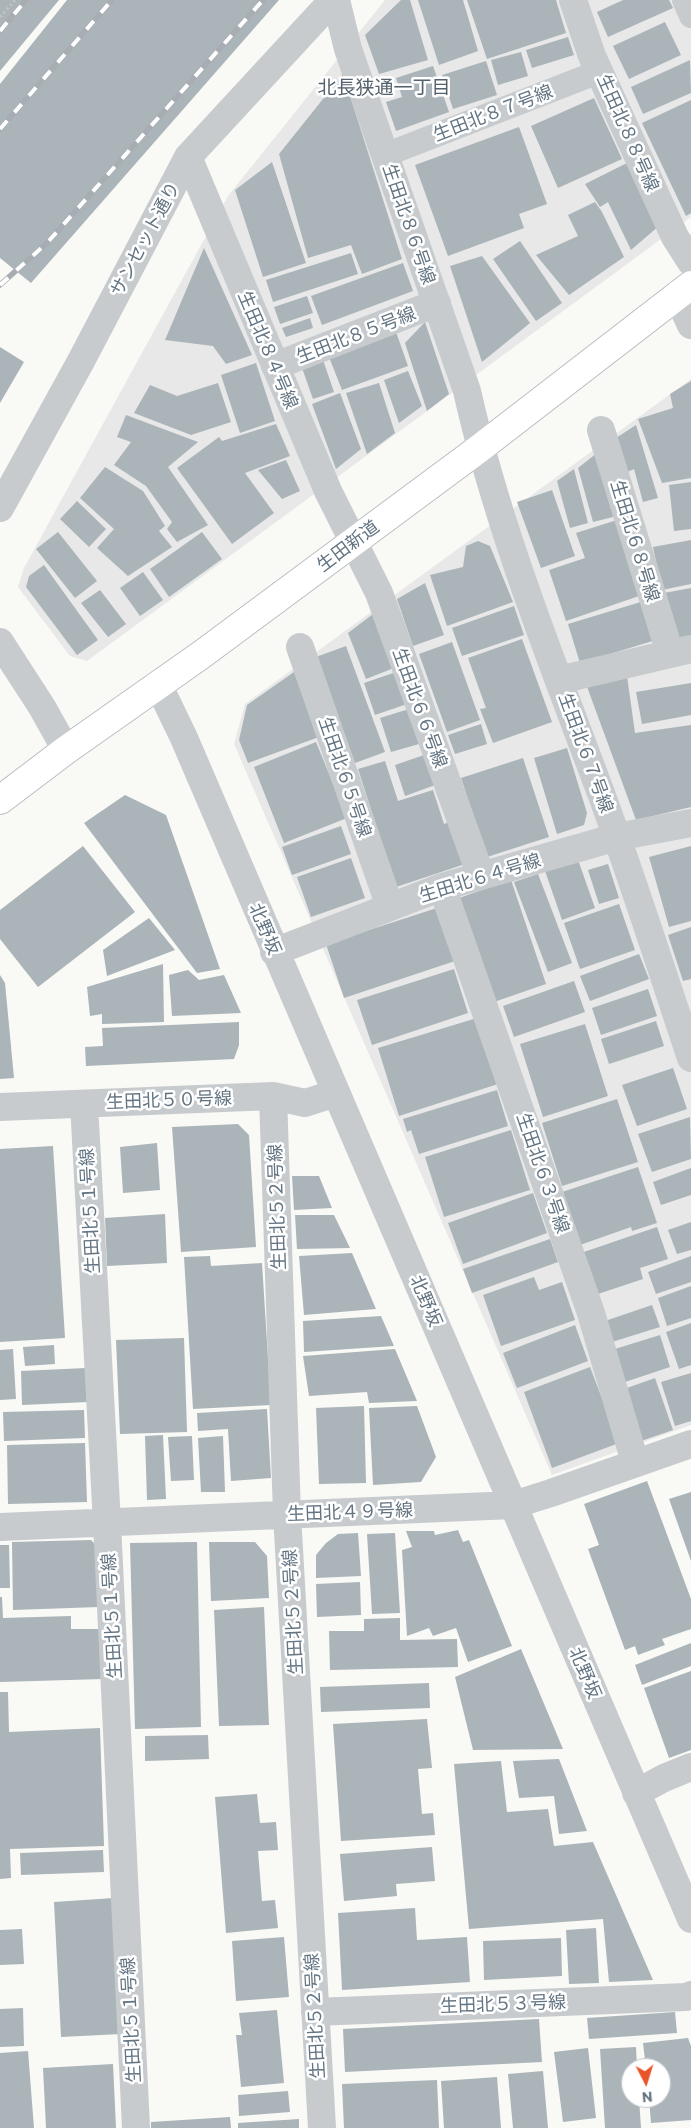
<!DOCTYPE html>
<meta charset="utf-8">
<style>
body{margin:0}
#map{position:relative;width:691px;height:2128px;overflow:hidden;background:#f9f9f6;font-family:Commissioner,sans-serif}
canvas{display:block}
.north{position:absolute;left:621px;top:2058px;width:50px;height:50px;box-sizing:border-box;background:#fff;border:1px solid #c1c7cd;border-radius:50%;rotate:175deg;font-size:14px;font-weight:700;line-height:20px;text-align:center;color:#637482}
.north::after{content:'';display:block;margin:auto;width:18px;height:22px;background:#e75528;clip-path:polygon(50% 0,100% 100%,50% 72%,0 100%)}
</style>
<div id="map">
<canvas width="691" height="2128"></canvas>
<div class="north">N</div>
</div>
<script>
const context = document.querySelector('canvas').getContext('2d');
context.lineJoin = 'round';
function paint(path, color) {
  context.fillStyle = color;
  context.fill(path, 'evenodd');
}
function strokePath(path, color, width, dash) {
  context.strokeStyle = color;
  context.lineWidth = width;
  context.lineCap = dash ? 'butt' : 'round';
  context.setLineDash(dash || []);
  context.stroke(path);
}
function write(font, color, halo, rows, align = 'center') {
  context.font = font + ' Commissioner,"Noto Sans JP",sans-serif';
  context.lineWidth = 5;
  context.setLineDash([]);
  context.textBaseline = 'middle';
  context.strokeStyle = halo;
  context.fillStyle = color;
  for (const [text, x, y, turn = 0] of rows) {
    context.save();
    context.translate(x, y);
    context.rotate((+turn || 0) * Math.PI / 180);
    context.textAlign = isNaN(turn) ? turn : align;
    if (halo) context.strokeText(text, 0, 0);
    context.fillText(text, 0, 0);
    context.restore();
  }
}
paint(new Path2D(`
 M385,0H691V217L87,661L70,656L18,587L24,568L228,196Z
 M691,379V1425L552,1475L234,744L245,704Z`), '#e7e8e7');
paint(new Path2D(`
 M0,0H59L0,71Z
 M67,0H279L31,283L0,258V84Z
 M401,0H410L428,60L379,74L365,35Z
 M418,0H463L478,51L439,65Z
 M467,0H556L566,33L487,59Z
 M623,0H669L673,8L608,37L597,12Z
 M665,22L681,55L629,79L613,46Z
 M568,37L574,55L532,68L526,50Z
 M521,52L528,76L498,85L491,60Z
 M690,60L691,93L643,114L631,87Z
 M486,61L497,95L453,109L442,75Z
 M433,66L449,112L396,131L386,102L402,97L396,78Z
 M343,74L402,259L362,274L351,245L308,258L279,154Z
 M594,98L622,159L558,188L531,126Z
 M691,100V213L686,216L642,123Z
 M519,127L547,204L519,214L524,228L448,256L415,165Z
 M272,162L306,263L263,277L235,190Z
 M627,163L660,225L631,250L608,202L600,207L585,184Z
 M595,202L602,212L624,257L569,295L536,255L578,236L568,215Z
 M520,241L562,303L536,321L493,259Z
 M204,248L252,355L226,364L213,346L165,340Z
 M351,253L358,274L273,302L266,280Z
 M482,256L530,323L482,362L450,266Z
 M403,263L413,291L322,325L311,296Z
 M307,296L313,313L280,324L274,307Z
 M310,318L313,328L286,337L282,328Z
 M425,322L449,394L427,411L405,343Z
 M396,332L408,366L342,390L329,357Z
 M0,347L24,362L0,403Z
 M323,360L334,392L313,399L302,368Z
 M256,363L275,421L240,433L221,375Z
 M408,371L422,406L399,423L384,380Z
 M691,381V478L662,483L638,419L673,408L670,394Z
 M218,383L231,422L191,435L134,413L150,385L177,396Z
 M379,383L395,433L367,454L346,393Z
 M340,393L361,449L336,469L312,404Z
 M126,415L198,442L168,467L208,525L177,542L167,529L172,522L146,486L114,465L131,442L117,437Z
 M276,424L290,456L245,473L274,513L232,544L177,468L219,437L222,441Z
 M636,425L658,498L643,502L634,469L623,474L613,440Z
 M597,453L617,516L593,522L578,468Z
 M286,460L300,491L282,499L258,470Z
 M105,467L143,491L165,526L159,531L172,547L128,576L97,548L114,529L80,498Z
 M574,469L588,523L570,528L557,481Z
 M691,482V529L674,531L669,485Z
 M552,490L575,556L541,568L517,502Z
 M77,501L106,529L89,547L60,519Z
 M617,520L642,595L566,621L549,570L585,558L576,533Z
 M58,532L97,581L75,598L36,549Z
 M202,532L222,559L169,597L150,569Z
 M691,540V584L662,590L653,547Z
 M478,541L490,546L513,602L447,626L430,575L463,567L466,546Z
 M44,565L98,640L77,655L26,587L29,576Z
 M143,572L163,600L140,616L120,588Z
 M425,583L444,635L413,646L397,599Z
 M691,588V637L674,641L664,593Z
 M100,590L126,624L108,637L81,603Z
 M644,601L656,640L580,663L568,624Z
 M514,606L524,635L462,656L452,628Z
 M377,611L399,666L366,679L348,633Z
 M522,639L552,722L493,743L480,709L486,708L468,658Z
 M452,642L480,720L447,732L419,654Z
 M346,646L385,752L355,763L316,657Z
 M399,671L410,703L375,715L364,683Z
 M294,672L319,737L248,763L239,740L247,705Z
 M627,676L635,733L691,725V807L636,820L586,684Z
 M691,683V715L642,724L636,692Z
 M409,709L419,744L391,752L380,718Z
 M481,724L487,744L455,754L448,735Z
 M316,742L347,818L284,843L254,767Z
 M567,748L587,813L584,825L557,834L534,758Z
 M427,754L438,784L405,796L395,765Z
 M523,758L549,837L487,857L461,778Z
 M385,761L398,801L433,790L444,824L451,821L465,864L396,887L358,769Z
 M125,795L166,815L220,969L197,973L84,823Z
 M341,826L351,854L292,875L282,847Z
 M83,846L135,912L38,987L0,939V910Z
 M691,846V921L669,927L649,857Z
 M577,857L595,908L562,920L544,868Z
 M351,858L365,898L311,917L297,877Z
 M608,864L619,898L599,904L588,870Z
 M538,874L572,963L548,972L514,882Z
 M511,880L546,984L494,1002L459,898Z
 M619,904L635,950L580,969L564,923Z
 M440,907L458,960L344,998L326,944Z
 M149,918L175,950L107,976L103,950Z
 M691,927V979L683,981L668,935Z
 M639,954L649,979L590,1001L580,976Z
 M163,964L164,1022L102,1024V1014L90,1016L87,987Z
 M454,969L468,1013L372,1045L357,1000Z
 M188,970L199,980L224,975L241,1013L172,1016L169,975Z
 M0,975L5,983L14,1078L0,1079Z
 M574,981L585,1012L514,1037L503,1006Z
 M648,989L657,1016L601,1035L592,1008Z
 M477,1018L498,1084L399,1116L378,1048Z
 M656,1021L664,1046L609,1064L601,1039Z
 M239,1022V1045L234,1059L86,1066L85,1047L103,1046L102,1028Z
 M585,1024L608,1096L543,1117L520,1044Z
 M673,1068L687,1109L637,1126L622,1085Z
 M497,1090L508,1126L419,1154L411,1130L407,1132L403,1119Z
 M617,1099L638,1162L562,1186L542,1123Z
 M690,1117L691,1159L652,1172L638,1134Z
 M238,1124L249,1135L256,1247L181,1252L172,1127Z
 M511,1130L530,1190L444,1217L425,1157Z
 M157,1143L160,1190L123,1193L120,1147Z
 M53,1146L65,1338L0,1342V1149Z
 M638,1167L657,1223L632,1231L631,1227L580,1245L562,1192Z
 M691,1168V1195L661,1205L653,1182Z
 M292,1176H319L332,1208L294,1210Z
 M533,1193L547,1233L463,1264L448,1223Z
 M165,1214L167,1263L107,1266L105,1218Z
 M295,1215H334L350,1248L297,1249Z
 M691,1222V1250L677,1254L668,1230Z
 M657,1227L668,1259L640,1268L643,1279L595,1295L581,1253Z
 M550,1239L558,1262L472,1293L463,1269Z
 M352,1253L376,1309L304,1315L299,1256Z
 M210,1256L211,1266L262,1263L271,1405L193,1409L184,1257Z
 M691,1256V1282L656,1294L648,1272Z
 M534,1277L539,1290L562,1282L575,1320L501,1346L483,1295Z
 M691,1286V1318L667,1326L658,1298Z
 M652,1305L660,1327L612,1342L605,1321Z
 M381,1316L394,1346L304,1352L303,1321Z
 M691,1323V1365L679,1369L666,1332Z
 M575,1325L588,1361L517,1388L503,1353Z
 M660,1335L670,1367L625,1382L615,1349Z
 M184,1338L187,1432L120,1434L116,1340Z
 M54,1345L55,1364L25,1366L23,1347Z
 M13,1349L16,1399L0,1400V1350Z
 M395,1349L417,1401L369,1403L367,1392L309,1396L303,1356Z
 M590,1367L619,1443L552,1468L524,1392Z
 M86,1368L88,1402L22,1405L21,1371Z
 M691,1373V1421L675,1426L661,1382Z
 M655,1378L673,1430L641,1441L624,1389Z
 M364,1406L366,1483L319,1484L316,1408Z
 M417,1406L436,1457L421,1482L373,1485L369,1408Z
 M267,1409L271,1478L231,1481L228,1429L198,1431L197,1413Z
 M84,1410L85,1438L4,1441L3,1412Z
 M163,1435L166,1499L147,1500L145,1436Z
 M192,1436L194,1480L171,1481L168,1437Z
 M223,1436L225,1492H201L198,1438Z
 M85,1443L87,1502L8,1504L7,1445Z
 M647,1481L691,1599V1629L662,1639L665,1645L638,1655L635,1646L625,1650L588,1549L599,1545L584,1504Z
 M691,1492V1561L669,1499Z
 M458,1530L463,1542L469,1540L512,1646L468,1662L456,1628L433,1636L429,1628L407,1636L402,1550L412,1547L406,1531H434L435,1535Z
 M358,1533L361,1576L316,1578V1555L326,1543L338,1534Z
 M395,1533L400,1613L372,1614L367,1534Z
 M91,1540L98,1547L99,1607L13,1610L12,1542Z
 M197,1542L201,1727L135,1729L130,1543Z
 M209,1542H255L267,1556L269,1598L211,1601Z
 M0,1545H9L10,1588H0Z
 M360,1582L361,1615L317,1617L316,1584Z
 M0,1597H2L3,1618L71,1616V1629H101L103,1679L0,1682Z
 M264,1607L269,1725L219,1726L214,1610Z
 M400,1618V1640L457,1639L458,1667L330,1670L329,1631H364V1619Z
 M691,1643V1666L642,1685L635,1665Z
 M521,1649L563,1749L473,1750L455,1677Z
 M691,1671V1750L669,1758L644,1688Z
 M429,1683L430,1708L321,1712L320,1687Z
 M0,1692H8L9,1732L100,1728L104,1846L10,1849L11,1878L0,1879Z
 M427,1719L432,1768L418,1769L422,1814L433,1813L435,1835L341,1841L333,1724Z
 M208,1735L209,1759L145,1761V1736Z
 M559,1759L587,1831L559,1834L554,1796L519,1798L513,1761Z
 M501,1761L507,1812L548,1809L554,1846L593,1842L653,1980L609,1982L603,1919L469,1929L454,1764Z
 M257,1794L260,1823L276,1822L278,1850L258,1851L262,1901L275,1900L278,1928L226,1933L215,1797Z
 M432,1847L435,1881L396,1884L397,1896L344,1901L340,1854Z
 M103,1850L104,1872L21,1875L20,1853Z
 M114,1898L121,2034L61,2037L54,1902Z
 M415,1908L417,1940L467,1937L470,1982L342,1990L338,1913Z
 M596,1928L599,1983L569,1984L566,1930Z
 M22,1929L24,1964L0,1965V1930Z
 M284,1937L289,1997L236,2001L232,1941Z
 M561,1938L562,1976L484,1980L483,1941Z
 M23,2008L24,2046L0,2047V2009Z
 M277,2010L284,2083L241,2087L236,2035H242L239,2013Z
 M675,2012L677,2033L589,2039L587,2018Z
 M539,2019L542,2062L345,2072L343,2029Z
 M688,2038L691,2046V2120L651,2123L649,2098H661V2068H646L643,2043Z
 M636,2047L637,2068H631V2098H639L641,2128H605L600,2049Z
 M588,2048L596,2118L563,2122L554,2052Z
 M28,2051L34,2128H0V2053Z
 M113,2064L116,2128H46L43,2068Z
 M543,2071L548,2128H513L508,2074Z
 M497,2077L501,2128H444L441,2081Z
 M437,2080L439,2128H344L342,2084Z
 M288,2091L290,2112L239,2116L238,2095Z
 M230,2117L231,2128H151V2122Z
 M299,2119V2128H238V2123Z`), '#abb4b9');
const secondary = new Path2D(`
 M0,800L66,750L201,655L480,448L691,285`);
strokePath(secondary, '#b9bec3', 30);
strokePath(new Path2D(`
 M0,17L15,0`), '#c0c3c5', 3, [2.5, 2.5]);
strokePath(new Path2D(`
 M684,0L691,16
 M385,155L601,71`), '#c7cbce', 24);
strokePath(new Path2D(`
 M336,0L348,49L467,391C498,529 553,664 602,796C634,883 662,971 691,1058
 M573,0L592,56L675,237L691,262
 M188,157L328,491L379,593L481,876
 M677,295L691,325
 M275,366L437,303
 M601,430L670,653
 M0,508L81,361L188,157L333,0
 M0,642L42,707L66,750
 M300,647L390,907
 M559,680L691,649
 M158,684L184,738L691,1919
 M442,887L591,1313L635,1462
 M274,952L442,887L617,837L691,823
 M273,1096L287,1514L322,2128
 M84,1104L107,1523L136,2128
 M0,1107L273,1096L305,1103L336,1093
 M0,1527L513,1505L551,1493L691,1444
 M636,1793L664,1778L691,1767
 M315,2012L686,1997L691,1995`), '#c7cbce', 28);
strokePath(secondary, '#fff', 28);
const rail = new Path2D(`
 M0,31L26,0
 M0,129L112,0
 M0,285L47,243L263,0`);
strokePath(rail, '#a7adb3', 5.5);
strokePath(rail, '#fff', 4, [11]);
write('18px', '#637482', '#fff', [
 ["生田北８７号線",493,113,-21],
 ["生田北８８号線",628,133,66],
 ["生田北８６号線",409,224,71],
 ["サンセット通り",145,239,-62],
 ["生田北８５号線",356,335,-21],
 ["生田北８４号線",268,350,67],
 ["生田北６８号線",635,541,73],
 ["生田新道",348,546,-37],
 ["生田北６６号線",420,708,70],
 ["生田北６７号線",586,753,70],
 ["生田北６５号線",345,777,71],
 ["生田北６４号線",480,878,-17],
 ["北野坂",265,929,67],
 ["生田北５０号線",169,1100,-2],
 ["生田北６３号線",543,1173,71],
 ["生田北５２号線",277,1207,-92],
 ["生田北５１号線",90,1211,-93],
 ["北野坂",426,1301,67],
 ["生田北４９号線",350,1512,-2],
 ["生田北５２号線",293,1612,-93],
 ["生田北５１号線",112,1616,-93],
 ["北野坂",585,1673,67],
 ["生田北５３号線",503,2004,-2],
 ["生田北５２号線",315,2016,-93],
 ["生田北５１号線",131,2020,-93]
]);
write('19px', '#55626d', '#fff', [
 ["北長狭通一丁目",384,88]
]);
</script>
